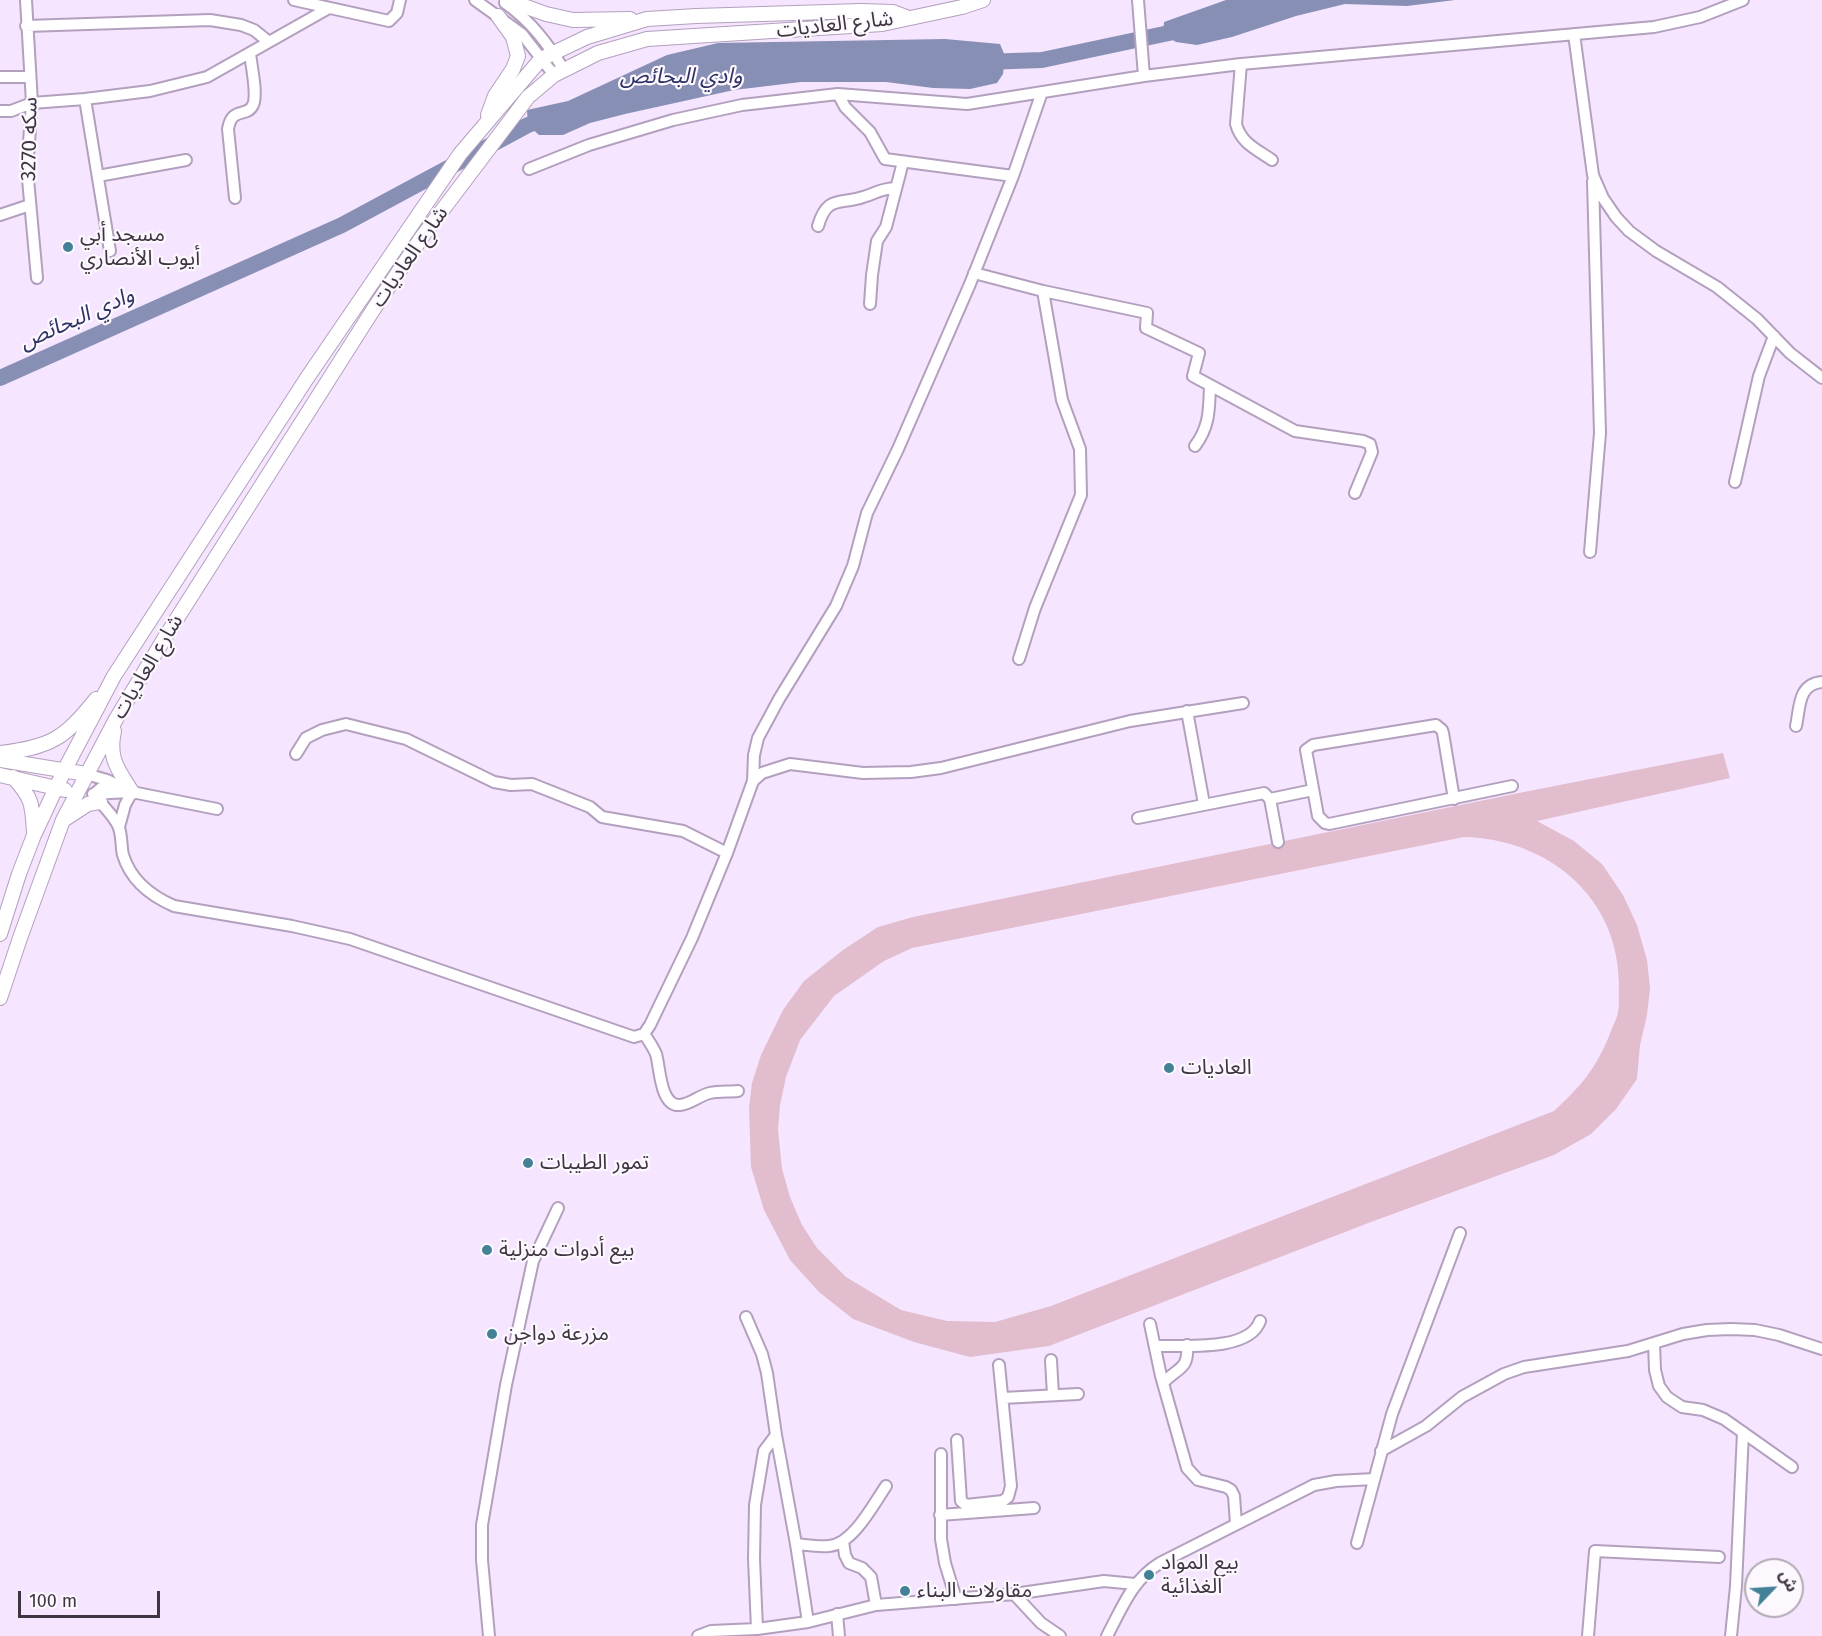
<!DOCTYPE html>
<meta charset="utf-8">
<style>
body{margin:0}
#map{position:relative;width:1822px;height:1636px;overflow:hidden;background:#f5e5ff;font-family:"Fira Sans","Noto Sans Arabic",sans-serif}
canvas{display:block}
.north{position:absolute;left:1744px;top:1558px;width:60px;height:60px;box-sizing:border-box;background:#fcf8fe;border:2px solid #b0aab2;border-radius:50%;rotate:65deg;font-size:16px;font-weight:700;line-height:24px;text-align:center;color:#3d3541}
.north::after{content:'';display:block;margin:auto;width:21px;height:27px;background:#438197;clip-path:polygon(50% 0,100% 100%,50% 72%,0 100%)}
.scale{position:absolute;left:18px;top:1591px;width:142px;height:27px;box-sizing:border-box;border:3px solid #3d3541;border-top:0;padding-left:8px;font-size:18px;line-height:21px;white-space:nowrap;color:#3d3541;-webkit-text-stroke:4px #fcf8fe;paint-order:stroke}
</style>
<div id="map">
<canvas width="1822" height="1636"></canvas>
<div class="north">ش</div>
<div class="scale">100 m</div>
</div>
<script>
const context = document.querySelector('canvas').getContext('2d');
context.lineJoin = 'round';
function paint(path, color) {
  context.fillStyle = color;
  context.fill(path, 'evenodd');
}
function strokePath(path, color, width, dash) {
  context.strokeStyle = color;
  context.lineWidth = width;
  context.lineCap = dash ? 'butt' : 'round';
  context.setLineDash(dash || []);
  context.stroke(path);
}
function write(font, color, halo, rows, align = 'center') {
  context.font = font + ' "Fira Sans","Noto Sans Arabic",sans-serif';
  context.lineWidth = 4.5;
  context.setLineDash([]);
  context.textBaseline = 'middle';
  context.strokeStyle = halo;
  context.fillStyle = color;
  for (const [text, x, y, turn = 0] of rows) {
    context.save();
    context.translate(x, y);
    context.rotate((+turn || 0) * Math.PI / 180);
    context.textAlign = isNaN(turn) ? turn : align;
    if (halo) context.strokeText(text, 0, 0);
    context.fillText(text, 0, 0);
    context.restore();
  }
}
paint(new Path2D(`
 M1723,753L1730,778L1537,821L1574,841L1602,864L1623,895L1637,925L1647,960L1650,988L1647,1015L1640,1045L1637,1079L1616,1109L1591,1134L1554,1155L1371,1222L1049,1346L970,1357L914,1342L853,1319L819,1292L790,1260L764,1210L751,1167L749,1108L752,1083L761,1055L783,1010L804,981L843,950L878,927L913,917L1519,793ZM1464,837C1548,839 1619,897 1619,985C1618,993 1620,1004 1618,1012C1617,1019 1612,1027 1610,1034C1595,1070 1582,1085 1554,1111L1051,1306L995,1322L947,1321L901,1310L846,1277L817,1248L802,1225L790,1197L782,1169L778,1130L780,1105L786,1077L800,1040L834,996L884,961L912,948Z`), '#e2bdce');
paint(new Path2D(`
 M1226,0H1455L1407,6L1345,4L1296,16L1232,37L1197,45L1176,42L1163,34L1164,22Z
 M945,39L1000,44L1005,56L1003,74L997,83L970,89L933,88L886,82H801L734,90L625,114L590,123L563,135H539L528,125L527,110L568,101L667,55L718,43Z`), '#888fb5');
strokePath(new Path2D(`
 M984,62L1042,60L1183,30
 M0,378L342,225L528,125L549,118`), '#888fb5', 16);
const minor = new Path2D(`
 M26,0L32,103L27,168L37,278
 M294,0L389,21L397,13L400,0
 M475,0L522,34L554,75
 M1138,0L1144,76
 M505,3C531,21 548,44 564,70
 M26,26L210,20L241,25L254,30L269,42
 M1574,34L1593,175L1603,198L1616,217L1629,231L1656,251L1717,287L1757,319L1790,353L1822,378
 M1241,64L1236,124C1241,143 1256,149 1272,160
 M0,77H30
 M838,94L845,107L870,132L885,159L1013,176
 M85,99L150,91L207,77L329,8
 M0,111H11L32,103L85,99L110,251
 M529,169L589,145L673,120L742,105L838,94L967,104L1144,76L1241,64L1654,27L1700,17L1743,0
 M98,176L186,160
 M235,198L228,129C232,106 247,118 253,105C258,94 251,65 250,53
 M0,215L30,205
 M818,226C827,195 839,205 863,197C878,193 878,189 896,188
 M974,273L1043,291L1147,313L1146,328L1199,353L1193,376L1295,431L1363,441L1370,444L1372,452L1355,493
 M870,304L872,275L877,241L886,227L903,162
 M1195,446C1210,426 1209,409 1210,386
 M1735,482L1759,376L1774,336
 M1590,552L1600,433L1593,181
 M1019,659L1035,608L1081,495L1080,449L1062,400L1043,291
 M1187,711L1204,804
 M1796,726C1800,707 1798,684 1822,682
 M296,754L306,738L322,730L346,724L406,739L494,782L511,785L532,784L590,807L602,817L683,831L727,853
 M86,774L107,780L132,792L217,809
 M753,781L754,755L758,738L779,699L836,606L853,566L867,513L898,449L970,284L1013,176L1042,92
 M113,783L101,788L94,794C101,805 115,816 119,828C122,836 121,847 123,855C131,881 151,896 174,906L292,926L350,939L634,1037L644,1034L650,1025L692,938L727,853L753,781L762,773L790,764L863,773L911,772L941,768L1130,721L1243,703
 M93,794L129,792
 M1270,799L1313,790
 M1454,799L1443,733L1442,730L1436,725L1313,745L1306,750L1318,816L1325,823L1329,824L1512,786
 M1138,818L1264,793L1270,799L1278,842
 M119,827L125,805L132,792
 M644,1034C649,1041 653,1047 656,1054C660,1067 660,1107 680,1105C691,1104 700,1095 710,1093C719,1091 729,1092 738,1091
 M746,1317L762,1354L767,1373L776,1435L796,1544L808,1622
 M1150,1324L1161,1376L1187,1468L1198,1480L1226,1487L1231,1490L1234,1496L1236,1524
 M1654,1343L1655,1370L1659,1386L1667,1397L1682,1407L1703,1410L1724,1419L1792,1467
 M1156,1346C1184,1345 1249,1352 1260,1321
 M1051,1360L1053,1395
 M1163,1383C1178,1367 1189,1370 1187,1345
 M1003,1398L1078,1394
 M957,1440L961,1501L966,1505L1003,1501L1008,1497L1011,1486L999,1365
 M1381,1451L1426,1426L1462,1397L1504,1374L1524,1367L1628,1351L1683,1334L1707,1330L1731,1329L1755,1330L1779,1335L1822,1349
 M941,1454V1539L945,1563L956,1599
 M940,1515L1034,1508
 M843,1541L845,1555L849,1563L862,1568L871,1577L876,1605
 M1357,1543L1392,1414L1460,1233
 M796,1544C807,1545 818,1547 829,1546C853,1544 873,1505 886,1486
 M1014,1594L1041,1623L1060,1636
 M837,1614L839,1636
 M757,1629L754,1559L755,1505L764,1451L776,1435
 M489,1636L482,1560V1525L506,1385L533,1261L558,1208
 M698,1636L711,1631L757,1629L808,1622L876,1605L1014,1594L1104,1581L1135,1584
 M1107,1636C1122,1608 1132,1580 1160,1563L1314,1485L1336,1481L1374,1479
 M1588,1636L1595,1551L1719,1557
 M1731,1636L1736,1586L1743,1432`);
const major = new Path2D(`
 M507,0L546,14L573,20L630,19
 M488,115L495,96L513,69L518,56L513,37L498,16
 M114,731C108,759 118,769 132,792
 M0,753C51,747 64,739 96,699
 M0,760L86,774
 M0,775L65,790
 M13,777C33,799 32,804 34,832
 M65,819L88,804L100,802
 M0,934L19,874L34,835L64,771L114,676L307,378L460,154L541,59L587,37L647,19L696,16L861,11L893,12L906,17
 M0,998L20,938L63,820L116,719L164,639L373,310L422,237L528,97L554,75L598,53L647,39L882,24L962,7L983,0`);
strokePath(minor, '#b3a0be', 14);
strokePath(major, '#b3a0be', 16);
strokePath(minor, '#fff', 10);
strokePath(major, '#fff', 14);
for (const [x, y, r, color] of [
 [68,247,6,"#438197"],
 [1169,1068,6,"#438197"],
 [528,1163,6,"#438197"],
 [487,1250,6,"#438197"],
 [492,1334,6,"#438197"],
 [1149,1575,6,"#438197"],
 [905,1591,6,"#438197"]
]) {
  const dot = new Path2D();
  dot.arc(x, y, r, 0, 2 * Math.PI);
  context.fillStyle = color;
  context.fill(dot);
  strokePath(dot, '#fcf8fe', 2);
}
write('21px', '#3d3541', '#fcf8fe', [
 ["شارع العاديات",835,25,-6],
 ["سكه 3270",30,139,-89],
 ["شارع العاديات",410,257,-55],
 ["شارع العاديات",148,667,-59]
]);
write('21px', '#3d3541', '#fcf8fe', [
 ["مسجد أبي",80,235],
 ["أيوب الأنصاري",80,259],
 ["العاديات",1181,1068],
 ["تمور الطيبات",540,1163],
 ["بيع أدوات منزلية",499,1250],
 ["مزرعة دواجن",504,1334],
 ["بيع المواد",1161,1563],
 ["الغذائية",1161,1587],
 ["مقاولات البناء",917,1591]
], 'left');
write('italic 22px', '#2d3164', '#fcf8fe', [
 ["وادي البحائص",681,77],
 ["وادي البحائص",77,319,-24]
]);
</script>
